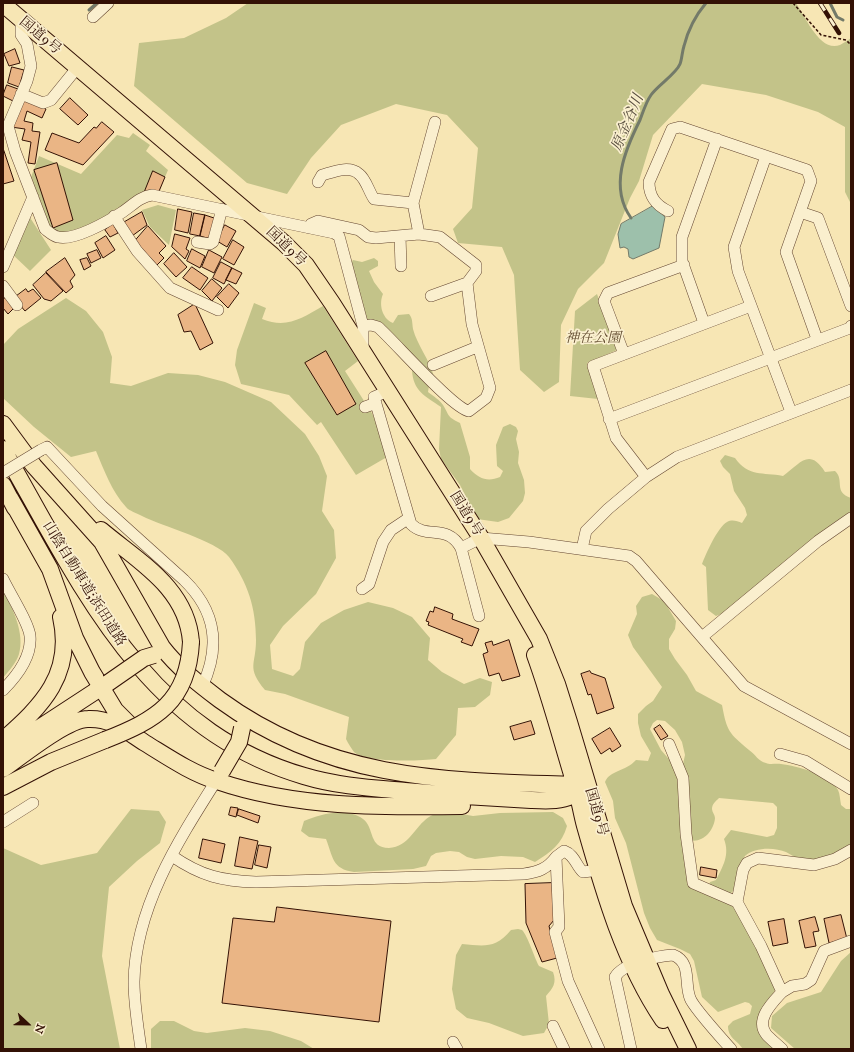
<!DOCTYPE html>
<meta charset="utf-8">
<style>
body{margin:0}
#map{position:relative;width:854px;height:1052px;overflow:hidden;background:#f7e6b4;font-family:"IM FELL Great Primer",serif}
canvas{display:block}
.frame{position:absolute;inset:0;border:4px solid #331105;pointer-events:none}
.north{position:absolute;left:8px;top:1004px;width:40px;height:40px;-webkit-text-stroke:3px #faefce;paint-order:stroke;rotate:112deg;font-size:11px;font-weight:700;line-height:16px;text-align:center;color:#331105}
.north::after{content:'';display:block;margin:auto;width:14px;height:18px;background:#331105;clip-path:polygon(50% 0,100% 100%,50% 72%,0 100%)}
</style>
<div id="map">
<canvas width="854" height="1052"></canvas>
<div class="frame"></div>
<div class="north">N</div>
</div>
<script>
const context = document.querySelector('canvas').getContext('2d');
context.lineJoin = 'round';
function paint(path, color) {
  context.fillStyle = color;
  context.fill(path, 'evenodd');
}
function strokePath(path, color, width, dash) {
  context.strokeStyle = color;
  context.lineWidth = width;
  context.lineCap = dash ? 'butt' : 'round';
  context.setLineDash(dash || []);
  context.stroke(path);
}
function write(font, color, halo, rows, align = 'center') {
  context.font = font + ' "IM FELL Great Primer","Noto Serif JP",serif';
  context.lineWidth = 3.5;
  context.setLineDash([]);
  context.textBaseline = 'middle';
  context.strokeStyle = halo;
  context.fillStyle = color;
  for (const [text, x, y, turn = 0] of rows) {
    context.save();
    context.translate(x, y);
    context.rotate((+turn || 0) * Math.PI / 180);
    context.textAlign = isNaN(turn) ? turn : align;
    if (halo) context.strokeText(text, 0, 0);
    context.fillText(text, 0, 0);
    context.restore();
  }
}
paint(new Path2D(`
 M248,3H796C805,16 820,53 840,45C844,43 848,40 851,38V204L845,192V127L818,112L766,95L702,84L653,135L639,181L630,198L604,263L578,289L561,325L559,382L544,392L520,370L514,275L502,247L458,243L453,229L472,208L478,148L447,115L396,104L341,125L311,158L287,194L247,183L134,86L139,43L184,38L226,18Z
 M133,133L150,145L146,151L168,170L157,196L73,236L47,230L27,178L31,177L39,156L81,174L117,135L129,138Z
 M158,205L176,210L169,245L150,227L142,210Z
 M29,216L51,250L30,271L11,253Z
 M374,258L378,261V266L369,271L374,282L383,294C379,303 381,318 393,323L398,315L409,314C413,319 412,323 413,329C417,345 430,360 434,377L429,386L428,392C433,396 440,400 443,405C450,416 446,416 460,423L470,457V469C479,479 488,482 500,477L503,471L497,466L496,445L503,427L510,424L516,427L518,431L516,439L519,452L518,463L524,480L525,493L523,501L509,518L498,522L477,519L460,485L441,459L439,449L441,407C425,396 413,391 412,370L374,330L365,324L350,264L353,260L362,262Z
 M597,294L617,350L587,363L598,399L570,396L575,311Z
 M66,298L86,311L103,332L112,357L110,383L131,386L168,373L198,375L225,382L271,402L305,434L319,456L327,476L322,511L334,530L336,558L316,594L283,626L270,645L272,669L293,676L300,669L305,642L321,623L344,610L368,602L393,608L412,617L430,638L428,660L442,672L464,684L480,678L492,682L490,695L475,707L458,708L456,735L436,759C420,761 366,763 354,752C351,748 348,743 346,739L349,717L285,694L265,690C246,667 256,665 256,640C256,608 248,583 229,557C217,541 162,526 142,516C137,513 129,511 126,507C112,492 104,470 96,451L71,457L34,427L3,398V345L18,329Z
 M254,303L266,308L262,319C287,329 302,318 323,306L358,361L345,371L373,415L387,457L356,475L321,422L317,425L289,395L241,384L235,365L237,350Z
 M725,455L735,458C748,477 763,472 783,476C800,464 809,447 825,472L835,471C845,480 833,492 851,498V513L726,612L716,616L708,610L706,567L702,564C706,554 717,528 727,522C732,519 737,521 742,523L747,515L745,508L734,491L730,474L723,467L720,461Z
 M3,591C13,608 25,634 19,654C17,662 8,672 3,678Z
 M652,594L664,601L676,621L675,629L669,639V649L675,659L687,675L696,691L722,705C727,732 729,733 749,750C755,754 759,762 766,763C770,765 776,763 781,764C797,766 829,774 838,790C840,794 840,800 841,805L846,809H851V845C840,851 827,860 815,862C803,863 795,857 786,852C775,847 754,847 745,856C738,864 738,881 733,891L730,894L709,886L710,882L716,880C723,866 730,855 724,839L731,830L767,837L774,835L777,828V807L773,803L719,798C716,801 712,804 712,809C712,812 715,815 715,818C714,831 702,844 689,840L687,777L683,764L685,755L682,742L675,730L665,721L657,720L653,723L650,729L661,750L675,766L679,780L689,883L728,901L741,917L773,979L775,990L764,1011L775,1049H743C737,1040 728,1038 728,1026L733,1021L750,1014L752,1006L749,1003L745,1002L718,1012L702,997L694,961L690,954L680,949L657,940L650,928L644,913L626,843L615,818L613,801L605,782C610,770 625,772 636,760L648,761L651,753L641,736L638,723V714L646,706L653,701L662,687L633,647L628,635L637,614L636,606L642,597Z
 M131,809L159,811L166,822L160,843L137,861L109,887L102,956L120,1049H3V848L41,865L97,853Z
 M450,812L473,816L500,813L553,812L563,818L567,826C562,844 551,852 535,862L523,857L501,856L475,859L467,857L459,852L450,851L436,853L431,856L426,866L413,869L354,872C332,869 333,857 326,839L309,837L301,831L304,821C320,814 347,807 363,819C375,828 368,848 389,848C409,847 415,826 429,817C434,813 444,813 450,812Z
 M518,929L522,930C528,936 534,957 539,966L553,972C557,983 553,988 546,996L549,1024L544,1033L523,1036L489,1023L467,1018L456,1009L452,989L456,955L462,944C484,946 495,949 511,930Z
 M851,952V1049H795L771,1028L772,1016L787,1003L821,992L841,961Z
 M160,1021H174L194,1031L207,1033L245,1028L270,1031L301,1041L314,1049H151V1029Z`), '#c3c389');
const water = new Path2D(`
 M653,206L665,217L659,248L633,259L629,257L628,249L624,247L620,248L618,234L621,224Z`);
paint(water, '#9dc0ab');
strokePath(water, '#737a69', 1);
strokePath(new Path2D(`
 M830,3L837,17L843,20
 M89,10L97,3
 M631,218C609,187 625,150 640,120C643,112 646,102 651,95C658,85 676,74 680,64C682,59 682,52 684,46C688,30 695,16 706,3`), '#737a69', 3);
const building = new Path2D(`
 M15,49L20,63L9,66L4,54Z
 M12,67L24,70L19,87L8,83Z
 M7,85L18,89L13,101L3,96Z
 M70,98L88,115L78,125L60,109Z
 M25,99L46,109L42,118L27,111L24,121L33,123L32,131L40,132L35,164L28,163L31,142L22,140L25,129L11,127Z
 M102,122L114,132L83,165L45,150L52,133L79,143L94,127L96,128Z
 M4,151L14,181L3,184V152Z
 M57,163L73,220L53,228L34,170Z
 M153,171L165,177L157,196L145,191Z
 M178,209L192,212L188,233L175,230Z
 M142,212L147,225L132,236L123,223Z
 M194,213L205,215L200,236L190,234Z
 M205,215L217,219L211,239L200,236Z
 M113,224L118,233L110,237L105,230Z
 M225,225L236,231L227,247L217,241Z
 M148,226L166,246L159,253L164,258L157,265L135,241Z
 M175,234L190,238L186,249L189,251L185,259L172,247Z
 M106,236L115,250L103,258L95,243Z
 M233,240L244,247L234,265L223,259Z
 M192,249L205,256L200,268L187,261Z
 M97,250L101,258L91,263L87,254Z
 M209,250L222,257L214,273L202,267Z
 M174,253L187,267L176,277L164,264Z
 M65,258L75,275L70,281L73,287L66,293L46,272Z
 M87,258L91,266L84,270L80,260Z
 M221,262L232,268L224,284L213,278Z
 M192,267L208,278L200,290L183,278Z
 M232,268L242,273L236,284L226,280Z
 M46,273L63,291L51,301L44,299L33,285Z
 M212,279L222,288L212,301L202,291Z
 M229,284L239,293L228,308L217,297Z
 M26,289L28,292L33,289L41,298L25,311L14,298Z
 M7,296L15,307L8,314L3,308V300Z
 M195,304L213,343L200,350L191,331L184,332L178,315Z
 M326,351L356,404L337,415L305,363Z
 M435,607L453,614L452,619L479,629L472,646L461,642L463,639L428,625L429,622L426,621L430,611L433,612Z
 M509,640L520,676L502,681L499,673L489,676L483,654L488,652L485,643L492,641L493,645Z
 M590,671L591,673L605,678L614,708L597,714L591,694L588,695L581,674Z
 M531,721L535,734L514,740L510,727Z
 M660,725L668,736L661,740L654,729Z
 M610,728L621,746L612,752L610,748L601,754L592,739Z
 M231,807L238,808L236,817L229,815Z
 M239,809L260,816L258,823L237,815Z
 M240,837L258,841L252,869L235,866Z
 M203,839L225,844L221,863L199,858Z
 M259,845L271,847L267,868L255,865Z
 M701,867L717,870L716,878L700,875Z
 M552,883L554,920L549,926L557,958L542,962L526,923L525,884Z
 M277,907L391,921L379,1022L222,1003L233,918L274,922Z
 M841,915L847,939L829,943L824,919Z
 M815,917L819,931L813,932L816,946L805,948L799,921Z
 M784,919L788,943L773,946L768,922Z`);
paint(building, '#eab585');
strokePath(building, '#331105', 1);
const minor = new Path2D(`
 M93,17L108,3
 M21,21V35L27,44L31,66L27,81L8,126L15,151L45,229C49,232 53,236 58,237C74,241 107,222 121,213C132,206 139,197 152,195L334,233L339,236L363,326V351
 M21,94L43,103L51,100L77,68
 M766,156L734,247L738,271L791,412
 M318,182L322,175C333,172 349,165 359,174C366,179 369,192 374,199L413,203
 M668,211C656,205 649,197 649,182L672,129L680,127L807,170L811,181L786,252L817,339
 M800,212L818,218L851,306
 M114,216L137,251L170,288L218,310
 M309,228L311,224L318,221L359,230L368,237L376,238L419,234L440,237L476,265V271L467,283
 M419,234L413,203L435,122
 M400,236L401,266
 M197,242L210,244L213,242L222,209
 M3,267L33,197
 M3,286L17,305
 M704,323L682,261V237L717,139
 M363,326L371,325L378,327C394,341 453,409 469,411L486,398L490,388L472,324L467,283L431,296
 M624,354L604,301L608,293L684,265
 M433,365L477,347
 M388,391L374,397L411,524C427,540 447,523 461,548L481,538L529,542L629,556L636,561L744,686L851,744
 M365,407L376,403
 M609,419L850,328L851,326
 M41,450L47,447L102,506L184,580C216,611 221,646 202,687
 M646,477L616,438L593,366L751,306
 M461,548L479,616
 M582,549L586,531L608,509L646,477L677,457L851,390
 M3,579C9,592 29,623 30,636C32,657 17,676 3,690
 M362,589L369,584L383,542L391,530L409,518
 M702,637L818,541L851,518
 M669,744L683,778L686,834L693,883L737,902
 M780,754L805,761L851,789
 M3,822L33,803
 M172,856C201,876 222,881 256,882L524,874C538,872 547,869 556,857
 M599,870L583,872C576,866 575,855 564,851L556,857L559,927L555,932L568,981L599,1049
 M782,992L792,986L805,984L811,980L824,951L851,941
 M553,1026L564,1049
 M453,1042L457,1049
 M141,1049C138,1027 134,1004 134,982C135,908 178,841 216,781
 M631,1049L615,977C623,963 658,956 673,955C692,962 684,983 690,998C693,1007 723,1040 731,1049
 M782,1049C777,1044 770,1039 766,1034C755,1019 773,1002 782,992L761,946L737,902L743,870L747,863L758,858L814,865L835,859L851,850`);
const highway = new Path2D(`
 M3,4L284,243L306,265L332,303L481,538L539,639L557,684L569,722L624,906L661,994L688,1049
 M3,424L34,466L102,542L162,647C178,668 199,684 220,700C331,781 446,781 578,785L588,789
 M3,449C80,583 143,729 304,776C337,786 371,788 405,791C447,795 489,798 531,800C554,801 587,803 582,769
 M3,485L15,508
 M10,498L50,569L75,638L92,672L115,710L132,727
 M101,530C139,562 187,588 191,642
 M535,655C551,699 563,746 577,791C580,803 582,815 585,826C604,893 624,962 663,1020
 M3,740C42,706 74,674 61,617
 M3,754L30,734L108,683
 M3,769C22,756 67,719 88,719C112,718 126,731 145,743C168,757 191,773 217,781C295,808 381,807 462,806
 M3,787L51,762L105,740`);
strokePath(minor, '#644631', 12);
strokePath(highway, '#331105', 18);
strokePath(new Path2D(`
 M793,3L821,35L846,40L851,45`), '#331105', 1.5, [3, 2]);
strokePath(minor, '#faefce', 11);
strokePath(highway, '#f7e6b4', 16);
const rail = new Path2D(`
 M820,3L839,33`);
strokePath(rail, '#331105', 4.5);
strokePath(rail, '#faefce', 3, [9]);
const minorBridge = new Path2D(`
 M3,473L41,450`);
const highwayBridge = new Path2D(`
 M108,683L144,658L154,655
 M105,740C156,720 188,702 191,642
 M222,771L239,742L242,728`);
strokePath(minorBridge, '#644631', 12, []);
strokePath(highwayBridge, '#331105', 18, []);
strokePath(minorBridge, '#faefce', 11);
strokePath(highwayBridge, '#f7e6b4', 16);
write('14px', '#331105', '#faefce', [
 ["国道9号",40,36,40],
 ["国道9号",286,247,44],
 ["国道9号",466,514,58],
 ["山陰自動車道;浜田道路",84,584,58],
 ["国道9号",596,812,74]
]);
write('italic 14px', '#654f33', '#faefce', [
 ["神在公園",593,339]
]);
write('italic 15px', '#584e3f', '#faefce', [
 ["原金谷川",628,123,-67]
]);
</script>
